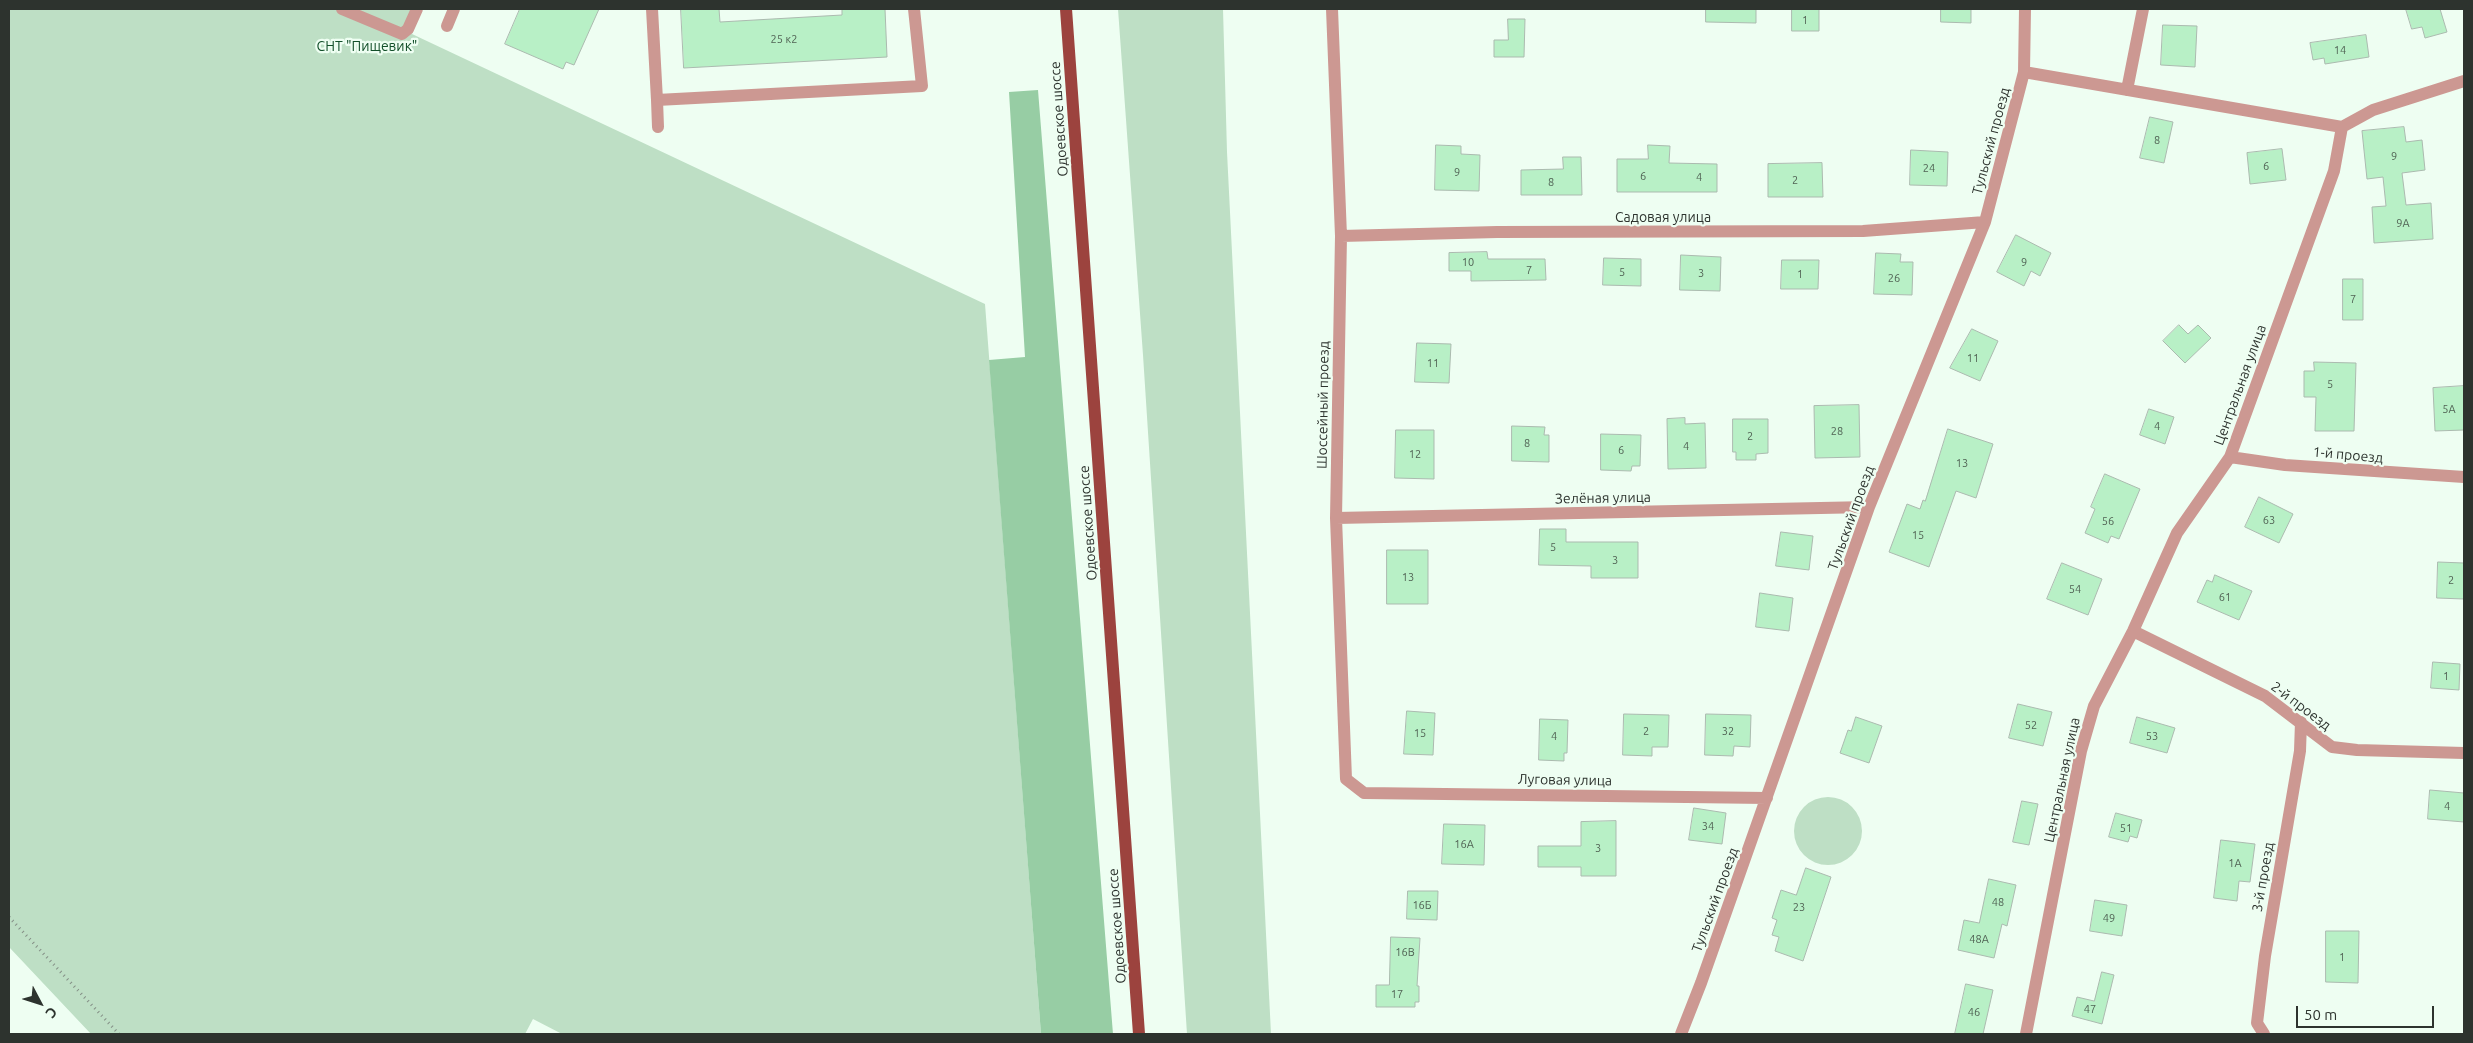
<!DOCTYPE html>
<meta charset="utf-8">
<style>
body{margin:0}
#map{position:relative;width:2473px;height:1043px;overflow:hidden;background:#eefef2;font-family:Ubuntu,sans-serif}
canvas{display:block}
.frame{position:absolute;inset:0;border:10px solid #2d332e;pointer-events:none}
.north{position:absolute;left:15px;top:978px;width:50px;height:50px;-webkit-text-stroke:4px #eefef2;paint-order:stroke;rotate:130deg;font-size:14px;font-weight:700;line-height:20px;text-align:center;color:#2d332e}
.north::after{content:'';display:block;margin:auto;width:18px;height:22px;background:#2d332e;clip-path:polygon(50% 0,100% 100%,50% 72%,0 100%)}
.scale{position:absolute;left:2296px;top:1006px;width:138px;height:22px;box-sizing:border-box;border:2px solid #2d332e;border-top:0;padding-left:6px;font-size:15px;line-height:18px;white-space:nowrap;color:#2d332e;-webkit-text-stroke:4px #eefef2;paint-order:stroke}
</style>
<div id="map">
<canvas width="2473" height="1043"></canvas>
<div class="frame"></div>
<div class="north">С</div>
<div class="scale">50 m</div>
</div>
<script>
const context = document.querySelector('canvas').getContext('2d');
context.lineJoin = 'round';
function paint(path, color) {
  context.fillStyle = color;
  context.fill(path, 'evenodd');
}
function strokePath(path, color, width, dash) {
  context.strokeStyle = color;
  context.lineWidth = width;
  context.lineCap = dash ? 'butt' : 'round';
  context.setLineDash(dash || []);
  context.stroke(path);
}
function write(font, color, halo, rows, align = 'center') {
  context.font = font + ' Ubuntu,sans-serif';
  context.lineWidth = 4.5;
  context.setLineDash([]);
  context.textBaseline = 'middle';
  context.strokeStyle = halo;
  context.fillStyle = color;
  for (const [text, x, y, turn = 0] of rows) {
    context.save();
    context.translate(x, y);
    context.rotate((+turn || 0) * Math.PI / 180);
    context.textAlign = isNaN(turn) ? turn : align;
    if (halo) context.strokeText(text, 0, 0);
    context.fillText(text, 0, 0);
    context.restore();
  }
}
paint(new Path2D(`
 M9,9H422L412,34L985,304L1041,1034H562L533,1019L525,1034H91L9,947Z
 M1118,9H1223L1227,152L1271,1034H1187L1143,355Z
 M1794 831a34 34 0 1 1 68 0a34 34 0 1 1-68 0Z`), '#bedfc5');
paint(new Path2D(`
 M1038,90L1113,1034H1041L989,360L1025,357L1009,92Z`), '#97cda4');
const building = new Path2D(`
 M520,9H599L574,65L566,62L563,69L505,44Z
 M681,9H719L720,22L842,15V9H885L887,57L684,68Z
 M1706,9H1756V23L1706,22Z
 M1792,9H1819V31H1792Z
 M1941,9H1971V23L1941,22Z
 M2406,9H2440L2447,32L2425,38L2422,27L2412,29Z
 M1508,19H1525L1524,57H1494V40H1508Z
 M2163,25L2197,26L2195,67L2161,65Z
 M2366,35L2369,57L2325,64L2324,58L2313,60L2310,43Z
 M2150,117L2173,122L2164,163L2140,158Z
 M2404,127L2406,142L2422,140L2425,170L2402,173L2406,205L2431,203L2433,239L2374,243L2372,207L2386,206L2383,177L2367,179L2362,131Z
 M1436,145L1461,146V154L1480,155L1479,191L1435,190Z
 M1648,145L1670,146L1669,163L1717,164V192H1617V159H1648Z
 M2282,149L2286,180L2250,184L2247,153Z
 M1911,150L1948,152L1947,186L1910,185Z
 M1563,157H1581L1582,195H1521V170L1563,169Z
 M1822,163L1823,197H1768V164Z
 M2016,235L2051,253L2040,276L2031,271L2024,286L1997,272Z
 M1487,252L1488,259H1545L1546,280L1471,281V271H1449V253Z
 M1876,253L1901,254L1900,262H1913L1912,295L1874,294Z
 M1681,255L1721,257L1720,291L1680,290Z
 M1604,258L1641,259V286L1603,285Z
 M1782,260H1819L1818,289H1781Z
 M2343,279H2363V320H2343Z
 M2179,325L2188,334L2198,325L2211,338L2185,363L2163,341Z
 M1972,329L1998,341L1980,381L1950,368Z
 M1417,343L1451,344L1449,383L1415,382Z
 M2314,362L2356,363L2354,431H2315L2316,397H2304V371H2314Z
 M2464,386V430L2435,431L2433,388Z
 M1859,405L1860,457L1815,458L1814,406Z
 M2149,409L2174,417L2165,444L2140,435Z
 M1685,418V424L1705,423L1706,468L1668,469L1667,419Z
 M1733,419H1768V453L1756,454V460H1736V452H1733Z
 M1512,426L1545,427L1544,435H1549V462L1512,461Z
 M1948,429L1993,444L1976,498L1956,491L1929,567L1889,552L1907,504L1920,509L1923,500L1925,501Z
 M1396,430H1434V479L1395,478Z
 M1601,434L1641,435L1640,466H1632L1631,471L1601,470Z
 M2105,474L2140,489L2119,539L2111,536L2108,543L2085,533L2095,509L2091,507Z
 M2259,497L2293,514L2279,543L2245,527Z
 M1540,529H1566V542H1638V578H1591V566L1539,565Z
 M1781,532L1813,536L1809,570L1776,566Z
 M1387,550H1428V604H1387Z
 M2438,562L2464,563V599L2437,598Z
 M2062,563L2102,579L2088,615L2047,599Z
 M2215,575L2252,591L2239,620L2197,602L2207,580L2212,582Z
 M1760,593L1793,598L1789,631L1756,627Z
 M2433,662L2460,664L2459,690L2431,688Z
 M2018,704L2052,712L2043,746L2009,738Z
 M1407,711L1435,713L1433,755L1404,754Z
 M1624,714L1669,715L1668,747H1652V756L1623,755Z
 M1706,714L1751,715L1750,747L1734,746L1733,756L1705,755Z
 M1856,717L1882,726L1869,763L1840,753L1848,730L1851,731Z
 M2137,717L2175,728L2167,753L2130,743Z
 M1540,719L1568,720L1567,753H1564V761L1539,760Z
 M2430,790L2464,793V822L2428,819Z
 M2022,801L2038,804L2029,845L2013,842Z
 M1694,808L1726,813L1722,844L1689,840Z
 M2116,813L2142,820L2137,838L2130,836L2128,842L2109,837Z
 M1616,821V876H1581V867H1538V846H1581V822Z
 M1444,824L1485,825L1484,865L1442,864Z
 M2221,840L2255,844L2250,882L2239,881L2237,901L2214,898Z
 M1806,868L1831,877L1803,961L1775,951L1779,937L1772,935L1777,920L1772,918L1781,890L1796,895Z
 M1989,879L2016,885L2007,926L2002,924L1994,958L1958,950L1964,920L1979,923Z
 M1408,891H1438L1437,920L1407,919Z
 M2095,900L2127,905L2122,936L2090,931Z
 M2326,931H2359L2358,983L2326,982Z
 M1391,937L1420,938L1417,986H1419V1002H1415V1007H1376V985H1389Z
 M2102,972L2114,975L2102,1024L2072,1016L2077,997L2094,1001Z
 M1966,984L1993,990L1983,1034H1955Z`);
paint(building, '#b8f0c6');
strokePath(building, '#abbaaf', 1);
strokePath(new Path2D(`
 M9,917L119,1034`), '#848f86', 3, [1, 4]);
strokePath(new Path2D(`
 M342,9L402,34L408,29L417,9
 M652,9L657,100L922,86L914,9
 M1332,9L1341,236L1336,518L1346,779L1364,793L1767,798
 M447,26L454,9
 M2024,72L2342,127
 M2127,90L2143,9
 M657,100L658,127
 M2342,127L2373,110L2464,81
 M1341,236L1497,232L1863,231L1985,222
 M2230,457L2285,465L2464,477
 M1336,518L1869,507
 M2133,631L2265,696L2332,747L2357,750L2464,753
 M1681,1034L1701,983L1869,507L1985,222L2024,72L2025,9
 M2026,1034L2081,751L2094,706L2133,631L2177,533L2230,457L2334,171L2342,127
 M2264,1034L2257,1023L2265,956L2300,751L2301,722`), '#cc9892', 12);
strokePath(new Path2D(`
 M1066,9L1139,1034`), '#9c433e', 12);
write('11px', '#506254', null, [
 ["1",1805,20],
 ["25 к2",784,39],
 ["14",2340,50],
 ["8",2157,140],
 ["9",2394,156],
 ["6",2266,166],
 ["24",1929,168],
 ["9",1457,172],
 ["6",1643,176],
 ["4",1699,177],
 ["2",1795,180],
 ["8",1551,182],
 ["9А",2403,223],
 ["10",1468,262],
 ["9",2024,262],
 ["7",1529,270],
 ["5",1622,272],
 ["3",1701,273],
 ["1",1800,274],
 ["26",1894,278],
 ["7",2353,299],
 ["11",1973,358],
 ["11",1433,363],
 ["5",2330,384],
 ["5А",2449,409],
 ["4",2157,426],
 ["28",1837,431],
 ["2",1750,436],
 ["8",1527,443],
 ["4",1686,446],
 ["6",1621,450],
 ["12",1415,454],
 ["13",1962,463],
 ["63",2269,520],
 ["56",2108,521],
 ["15",1918,535],
 ["5",1553,547],
 ["3",1615,560],
 ["13",1408,577],
 ["2",2451,580],
 ["54",2075,589],
 ["61",2225,597],
 ["1",2446,676],
 ["52",2031,725],
 ["2",1646,731],
 ["32",1728,731],
 ["15",1420,733],
 ["4",1554,736],
 ["53",2152,736],
 ["4",2447,806],
 ["34",1708,826],
 ["51",2126,828],
 ["16А",1464,844],
 ["3",1598,848],
 ["1А",2235,863],
 ["48",1998,902],
 ["16Б",1422,905],
 ["23",1799,907],
 ["49",2109,918],
 ["48А",1979,939],
 ["16В",1405,952],
 ["1",2342,957],
 ["17",1397,994],
 ["47",2090,1009],
 ["46",1974,1012]
]);
write('14px', '#124f29', '#eefef2', [
 ["СНТ \"Пищевик\"",367,46]
]);
write('14px', '#2d332e', '#eefef2', [
 ["Одоевское шоссе",1059,119,-94],
 ["Тульский проезд",1991,141,-75],
 ["Садовая улица",1663,217],
 ["Центральная улица",2240,385,-70],
 ["Шоссейный проезд",1323,405,-89],
 ["1-й проезд",2348,455,5],
 ["Зелёная улица",1603,498,-1],
 ["Тульский проезд",1851,518,-70],
 ["Одоевское шоссе",1088,523,-94],
 ["2-й проезд",2301,706,37],
 ["Луговая улица",1565,780,1],
 ["Центральная улица",2062,780,-78],
 ["3-й проезд",2263,877,-80],
 ["Тульский проезд",1715,900,-70],
 ["Одоевское шоссе",1117,926,-94]
]);
</script>
